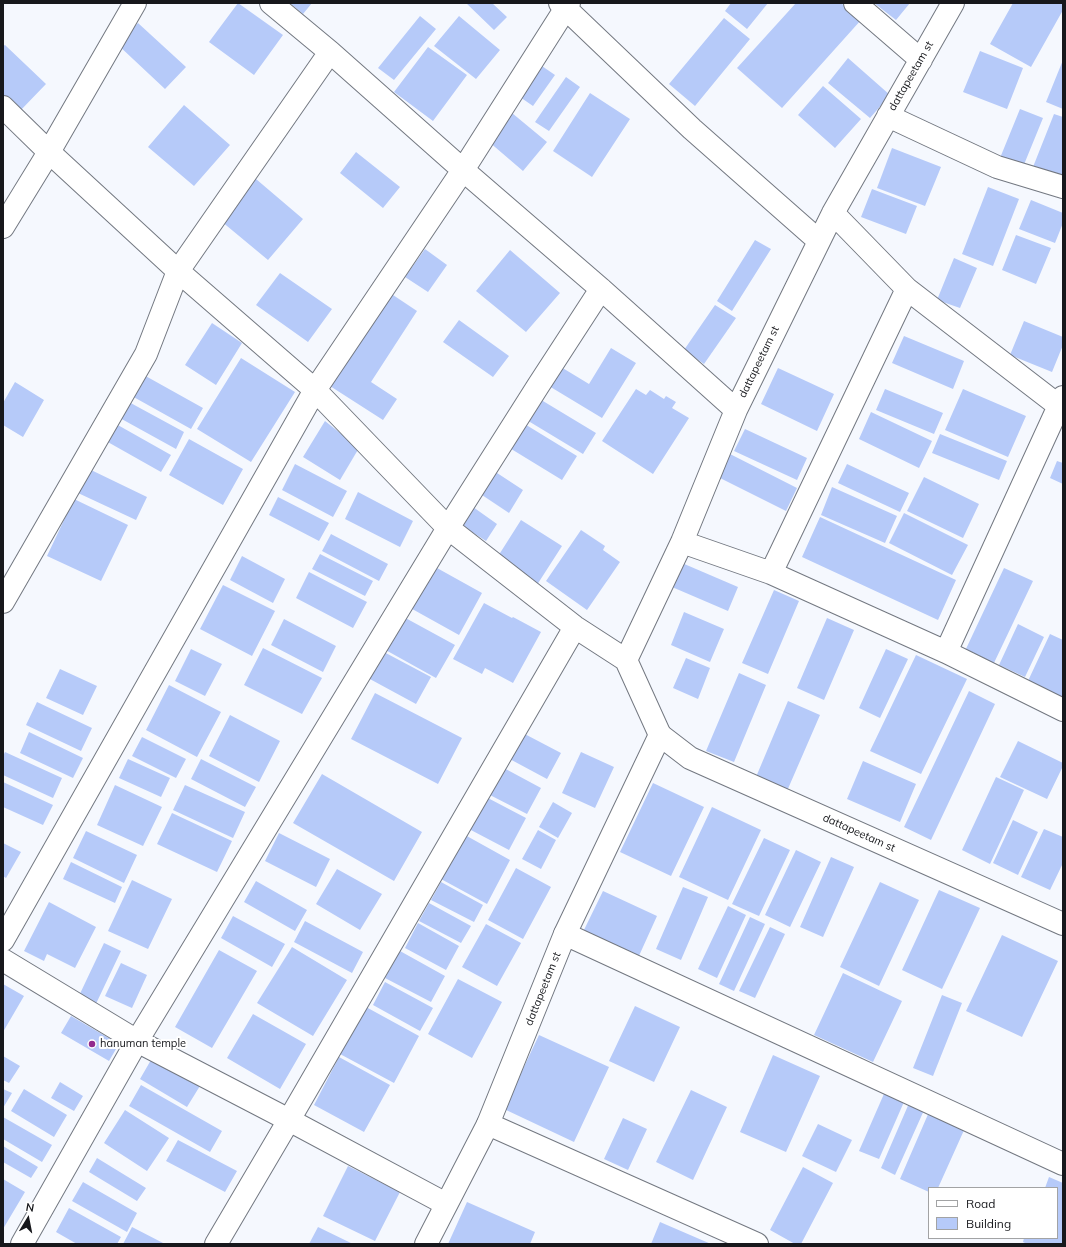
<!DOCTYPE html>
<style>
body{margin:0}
#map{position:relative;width:1066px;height:1247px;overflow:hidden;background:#f5f8fe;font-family:Mulish,sans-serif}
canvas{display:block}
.frame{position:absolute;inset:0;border:4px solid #17181c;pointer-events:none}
.legend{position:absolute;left:928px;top:1187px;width:130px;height:52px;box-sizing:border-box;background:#fff;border:1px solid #a2a3a4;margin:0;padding:5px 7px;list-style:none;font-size:12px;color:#17181c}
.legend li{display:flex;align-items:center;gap:8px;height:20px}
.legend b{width:20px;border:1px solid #a2a3a4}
.north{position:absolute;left:8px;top:1199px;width:40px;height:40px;-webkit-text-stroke:3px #fff;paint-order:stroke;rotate:10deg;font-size:11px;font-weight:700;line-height:16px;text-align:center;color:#17181c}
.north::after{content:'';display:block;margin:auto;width:14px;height:18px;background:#17181c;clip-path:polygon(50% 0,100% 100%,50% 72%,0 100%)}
</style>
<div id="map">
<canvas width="1066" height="1247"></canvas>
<div class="frame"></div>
<ul class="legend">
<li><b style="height:5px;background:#fff"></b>Road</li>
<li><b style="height:11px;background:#b6caf9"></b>Building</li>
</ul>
<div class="north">N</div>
</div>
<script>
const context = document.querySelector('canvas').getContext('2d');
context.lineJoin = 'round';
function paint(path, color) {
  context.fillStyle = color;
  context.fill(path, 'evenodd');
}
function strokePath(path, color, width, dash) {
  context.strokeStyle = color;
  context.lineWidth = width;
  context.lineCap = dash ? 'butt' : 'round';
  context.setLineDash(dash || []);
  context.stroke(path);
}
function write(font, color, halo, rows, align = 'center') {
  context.font = font + ' Mulish,sans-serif';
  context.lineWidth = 4;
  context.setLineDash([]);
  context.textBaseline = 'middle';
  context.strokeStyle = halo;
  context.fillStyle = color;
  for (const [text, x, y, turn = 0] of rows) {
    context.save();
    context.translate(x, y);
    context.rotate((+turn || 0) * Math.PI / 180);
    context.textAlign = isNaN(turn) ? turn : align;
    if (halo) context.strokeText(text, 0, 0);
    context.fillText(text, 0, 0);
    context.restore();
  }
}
paint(new Path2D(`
 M238,3L283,35L254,75L209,42Z
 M290,3H312L303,14Z
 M466,3H492L507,17L494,30Z
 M731,3H768L747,29L725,11Z
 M796,3H841L861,20L782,108L737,68Z
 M874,3H910L896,20Z
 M1013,3H1063V10L1031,67L990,44Z
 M420,16L436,29L394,80L378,68Z
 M459,16L500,50L476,79L434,46Z
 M724,18L750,39L695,106L669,84Z
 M138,23L186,67L165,89L117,44Z
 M5,45L46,84L19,112L3,96V46Z
 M428,47L467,75L433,121L394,92Z
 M980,51L1023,68L1007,109L963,92Z
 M848,58L890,95L870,118L828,83Z
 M1063,60V109L1046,102Z
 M539,64L555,75L533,106L517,95Z
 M566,77L580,87L549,131L535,122Z
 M823,86L861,119L835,148L798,115Z
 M590,93L630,119L592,177L553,151Z
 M184,105L230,145L194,186L148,147Z
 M1020,109L1043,118L1023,167L1000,158Z
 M512,113L547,142L523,171L488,141Z
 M1054,114L1063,117V175L1062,178L1033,167Z
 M892,148L941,167L925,206L877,188Z
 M356,152L400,187L383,208L340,173Z
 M256,179L303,219L268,260L221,221Z
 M988,187L1019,199L993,266L962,254Z
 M872,189L917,206L906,234L861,217Z
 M1031,200L1063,213V223L1055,243L1019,229Z
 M1016,235L1051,248L1036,284L1002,270Z
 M755,240L771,249L732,311L717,301Z
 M425,249L447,265L428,292L405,277Z
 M510,250L560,293L526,332L476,291Z
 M954,258L977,268L960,308L937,300Z
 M280,273L332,309L308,342L256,305Z
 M390,293L417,311L371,382L397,399L383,420L330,386Z
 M715,305L736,318L704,364L684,350Z
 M459,320L509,356L493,377L443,342Z
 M1024,321L1063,337V345L1052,372L1010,355Z
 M212,323L242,343L216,385L185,365Z
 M904,336L964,361L953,389L892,363Z
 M611,348L636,363L602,418L544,383L556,364L589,384Z
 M241,358L295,392L251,462L197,429Z
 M778,368L834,394L817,431L761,404Z
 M142,374L203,408L191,429L130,395Z
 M15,382L44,400L23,437L3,425V403Z
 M636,389L646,395L650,390L664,399L666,396L676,402L672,408L689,418L653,474L602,441Z
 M885,389L943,413L934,434L876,410Z
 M963,389L1026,416L1008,457L945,430Z
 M538,398L596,433L583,454L525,419Z
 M127,401L184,432L176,449L118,417Z
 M871,412L932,441L919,468L859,439Z
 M325,421L359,448L340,480L303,457Z
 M523,423L577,456L562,480L508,447Z
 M116,424L171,455L161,472L106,441Z
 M745,429L807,458L797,480L734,451Z
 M940,434L1007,461L999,480L932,453Z
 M189,439L243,469L223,505L169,475Z
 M730,454L797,488L786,511L718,477Z
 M1057,461L1063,463V484L1050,478Z
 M295,464L347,491L333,517L282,490Z
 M847,464L909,493L900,512L838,483Z
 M89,469L147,497L136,520L78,493Z
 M494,471L523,490L509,513L479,493Z
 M924,477L979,504L963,538L907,511Z
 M832,487L897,516L885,543L821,515Z
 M358,492L413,521L400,547L345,519Z
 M278,497L329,523L319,541L269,515Z
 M74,499L128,525L101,581L47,556Z
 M473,507L497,524L486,541L461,525Z
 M904,513L968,545L952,575L889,543Z
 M820,517L956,580L938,620L802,557Z
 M521,520L562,546L535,588L495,561Z
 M581,530L605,546L603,550L620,562L587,610L546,581Z
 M331,534L388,564L379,581L322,551Z
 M320,554L373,581L365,596L312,569Z
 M242,556L285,579L273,603L230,580Z
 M428,563L482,593L459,635L405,605Z
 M682,563L738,587L728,611L672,587Z
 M1004,568L1033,581L993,665L965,651Z
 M309,572L367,602L353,628L296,598Z
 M223,585L275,611L252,656L200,629Z
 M774,590L799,601L768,674L742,663Z
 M484,603L512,618L513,617L541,632L513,683L485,668L482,674L453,659Z
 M684,612L724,629L710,662L671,645Z
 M400,615L455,645L436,678L382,648Z
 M827,618L854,630L824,700L797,688Z
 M284,619L336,646L323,672L271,645Z
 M1018,624L1044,637L1025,677L999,665Z
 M1050,634L1063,640V700L1027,683Z
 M263,648L322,678L302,714L244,685Z
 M191,649L222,664L205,696L175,681Z
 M886,649L908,659L880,718L859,708Z
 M382,651L431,677L416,704L368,678Z
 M916,655L967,679L921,774L870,751Z
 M686,658L710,668L698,699L673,688Z
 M60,669L97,686L83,715L46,698Z
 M739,673L766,685L734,762L706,751Z
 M169,685L221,712L197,757L146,730Z
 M969,691L995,704L931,840L904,827Z
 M375,693L462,738L438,784L351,739Z
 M788,701L820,715L787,791L756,777Z
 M37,702L92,728L81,751L26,725Z
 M230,715L280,741L259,782L209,756Z
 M519,731L561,753L547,779L506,757Z
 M29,732L83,758L73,778L20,753Z
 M142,737L186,759L176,778L132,756Z
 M1018,741L1063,763V766L1047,799L1000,777Z
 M5,752L62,778L53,798L3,775V756Z
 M581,752L614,767L595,808L562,793Z
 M128,759L170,778L161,797L119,778Z
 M201,759L256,787L245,807L191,779Z
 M863,761L916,784L900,822L847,799Z
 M502,767L541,788L527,814L488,794Z
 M322,774L422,832L394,881L293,823Z
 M996,777L1024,790L990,864L962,850Z
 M3,782L53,805L43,825L3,807Z
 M653,783L704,807L671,876L620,852Z
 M115,785L162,807L143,846L97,825Z
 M185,785L245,812L233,838L173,810Z
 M486,797L526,818L509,850L469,829Z
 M553,802L572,813L558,838L539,827Z
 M712,807L761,830L728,900L679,877Z
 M172,813L232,841L217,872L157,844Z
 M1013,820L1038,832L1018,875L993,863Z
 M1044,829L1063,837V863L1050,890L1021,877Z
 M538,830L556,840L541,869L522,859Z
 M86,831L137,855L124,883L73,858Z
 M279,833L330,859L316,887L265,861Z
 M465,835L510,860L487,904L441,879Z
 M764,838L790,850L759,916L732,904Z
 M3,843L21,852L6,878L3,876Z
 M796,850L821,862L790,927L765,915Z
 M831,857L854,867L823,937L800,927Z
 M71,862L122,887L115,903L63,879Z
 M516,868L551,887L523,939L488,920Z
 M337,869L382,894L360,930L316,904Z
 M132,880L172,899L148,949L108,931Z
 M256,881L307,910L295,931L244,902Z
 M441,882L483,905L474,922L431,900Z
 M880,882L919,900L879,986L840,967Z
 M683,887L708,897L681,960L656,949Z
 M939,890L980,908L942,989L902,970Z
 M603,891L657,916L638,958L583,932Z
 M49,902L96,927L75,968L47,954L44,961L24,951Z
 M429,903L471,926L461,943L419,921Z
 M728,906L746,915L717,978L698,969Z
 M233,916L285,944L272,967L221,938Z
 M750,917L765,924L734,991L719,984Z
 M305,921L363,952L352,973L294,942Z
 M418,923L459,946L446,970L405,948Z
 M486,924L521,943L497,986L462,967Z
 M770,927L785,934L755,998L739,991Z
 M1002,935L1058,961L1022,1037L966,1011Z
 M104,943L121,951L94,1008L77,1000Z
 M292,947L347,980L313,1036L257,1003Z
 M219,950L257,971L212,1048L175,1027Z
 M400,951L445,976L431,1002L385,978Z
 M121,963L147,975L132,1008L105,996Z
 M843,973L902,1001L873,1062L814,1035Z
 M458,979L502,1002L472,1058L428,1034Z
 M385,982L433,1008L420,1031L373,1005Z
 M3,984L24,996L3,1032Z
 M942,995L962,1003L933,1076L913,1068Z
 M635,1006L680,1027L654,1082L609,1061Z
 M366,1007L419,1036L394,1083L340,1054Z
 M253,1014L306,1044L280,1089L227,1058Z
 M71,1016L119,1044L109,1061L61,1033Z
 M539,1035L609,1067L574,1142L504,1109Z
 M155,1053L203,1081L187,1107L140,1079Z
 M773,1055L820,1076L786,1152L740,1132Z
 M3,1056L20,1066L9,1083L3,1080Z
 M339,1057L390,1085L364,1132L314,1105Z
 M60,1082L83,1096L74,1111L51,1098Z
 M141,1085L222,1131L210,1152L129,1106Z
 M887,1087L907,1095L879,1159L859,1151Z
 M3,1089L12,1093L3,1108Z
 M24,1089L67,1115L54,1137L11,1111Z
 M691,1090L727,1107L693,1180L656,1162Z
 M910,1101L925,1108L895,1175L881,1168Z
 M125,1110L169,1138L147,1171L104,1143Z
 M929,1112L965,1128L938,1188H929V1192L900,1179Z
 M3,1117L52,1145L42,1162L3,1139Z
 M623,1118L647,1129L628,1170L604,1159Z
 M818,1124L852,1140L836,1172L802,1156Z
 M178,1140L237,1171L225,1192L166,1161Z
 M3,1146L38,1167L31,1178L3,1162Z
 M97,1158L146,1188L137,1201L89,1172Z
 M348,1166L400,1192L375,1241L323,1216Z
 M803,1167L833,1183L801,1244H795L770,1230Z
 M1049,1177L1063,1183V1244H1027L1023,1242L1024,1238H1057V1188H1045Z
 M3,1179L25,1192L3,1229Z
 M83,1182L137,1213L127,1232L72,1201Z
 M467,1202L535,1232L530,1244H448Z
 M69,1208L121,1237L117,1244H77L56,1232Z
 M660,1222L711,1244H651Z
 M132,1227L165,1244H123Z
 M318,1227L353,1244H309Z`), '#b6caf9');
const minor = new Path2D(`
 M271,3L330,52L463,170L601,289L736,410
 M560,3L692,129L819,241
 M855,3L921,60
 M3,107L49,152L178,271L315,390L448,528L575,627L626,660
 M888,116L997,167L1063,187
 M833,213L907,289L1063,409
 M3,227L49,152L135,3
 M682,542L771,573L946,652L1063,710
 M771,573L907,289
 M3,602L146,354L178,271L330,52
 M946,652L1063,397
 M660,735L626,660L682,542L736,410L833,213L953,3
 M565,934L1063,1164
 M3,940L315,390L463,170L569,3
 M3,960L137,1041L289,1120L446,1204
 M488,1124L757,1244
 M22,1244L137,1041L448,528L538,386L601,289
 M216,1244L289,1120L575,627`);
const tertiary = new Path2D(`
 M426,1244L488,1124L565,934L660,735L690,758L1063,924`);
strokePath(minor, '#737881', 24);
strokePath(tertiary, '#737881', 24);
strokePath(minor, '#fff', 22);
strokePath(tertiary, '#fff', 22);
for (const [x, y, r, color] of [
 [92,1044,4,"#922a8e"]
]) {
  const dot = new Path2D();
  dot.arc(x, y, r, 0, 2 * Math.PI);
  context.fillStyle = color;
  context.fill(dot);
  strokePath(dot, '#fff', 1.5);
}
write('11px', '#17181c', '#fff', [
 ["dattapeetam st",911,76,-60],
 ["dattapeetam st",759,362,-64],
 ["dattapeetam st",859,833,24],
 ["dattapeetam st",543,989,-68]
]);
write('11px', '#17181c', '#fff', [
 ["hanuman temple",100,1044]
], 'left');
</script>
